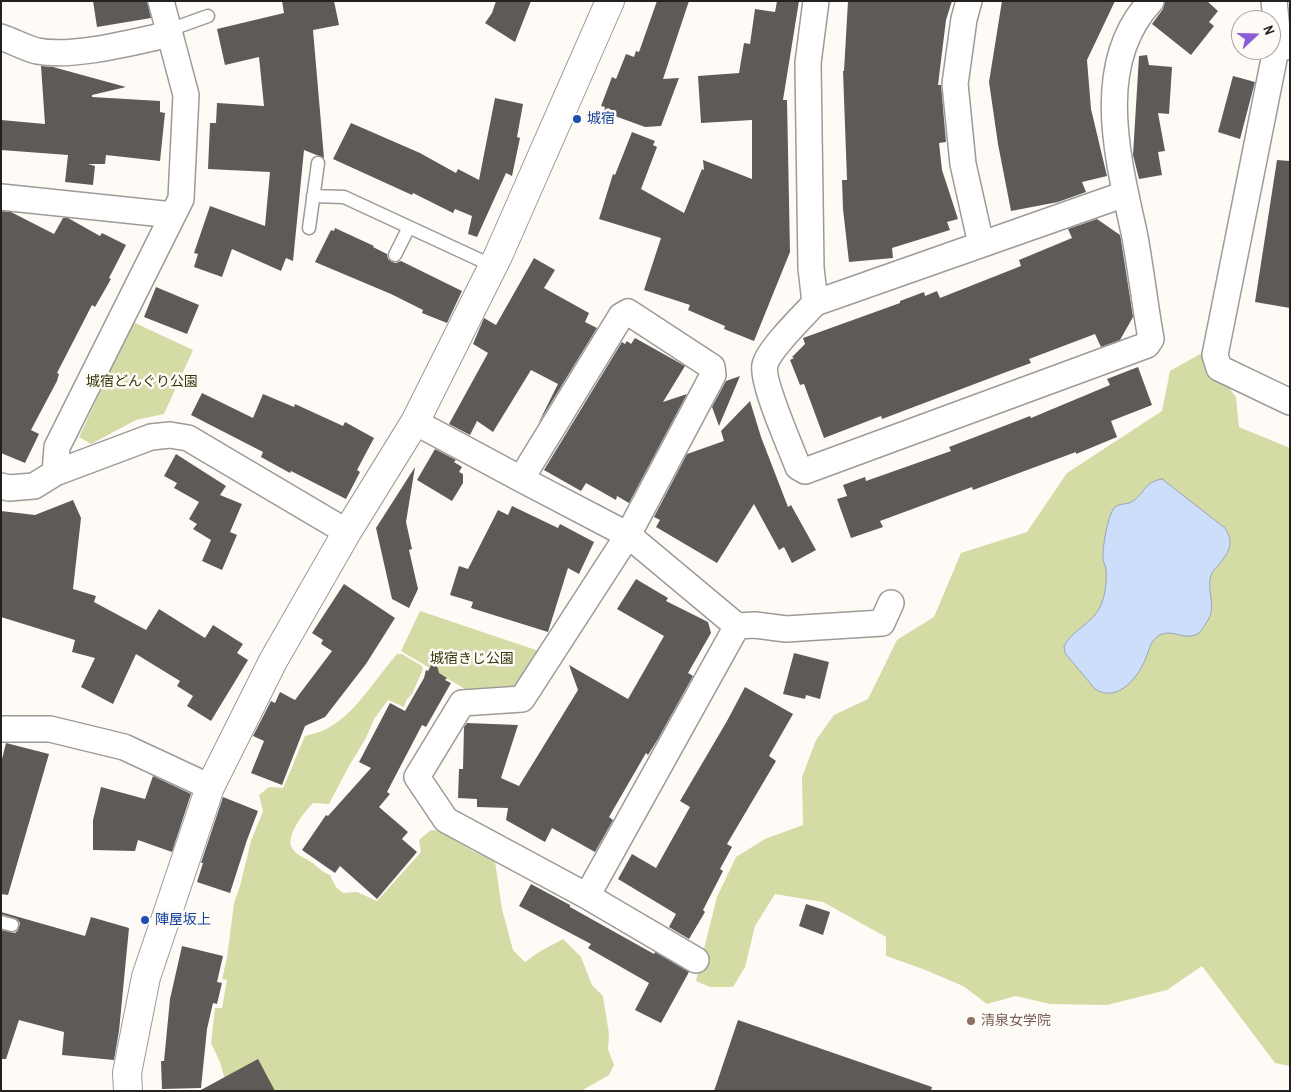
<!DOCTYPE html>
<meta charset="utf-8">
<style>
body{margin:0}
#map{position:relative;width:1291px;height:1092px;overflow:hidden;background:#fefbf7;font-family:"Archivo Narrow",sans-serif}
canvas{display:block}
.frame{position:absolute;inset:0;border:2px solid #232120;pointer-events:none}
.north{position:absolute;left:1231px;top:10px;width:50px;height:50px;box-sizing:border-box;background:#fefbf7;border:1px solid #a6a4a1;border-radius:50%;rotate:69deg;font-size:14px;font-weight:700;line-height:20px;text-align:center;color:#232120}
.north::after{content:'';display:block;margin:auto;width:18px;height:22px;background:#8a5dd7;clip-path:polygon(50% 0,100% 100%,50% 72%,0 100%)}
</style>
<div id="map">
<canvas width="1291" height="1092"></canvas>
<div class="frame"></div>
<div class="north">N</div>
</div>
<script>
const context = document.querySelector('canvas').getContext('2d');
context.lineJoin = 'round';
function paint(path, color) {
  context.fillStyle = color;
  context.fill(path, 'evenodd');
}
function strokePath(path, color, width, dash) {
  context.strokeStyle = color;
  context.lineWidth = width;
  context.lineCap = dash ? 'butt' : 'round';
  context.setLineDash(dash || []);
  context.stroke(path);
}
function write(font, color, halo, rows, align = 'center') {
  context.font = font + ' "Archivo Narrow","Noto Sans JP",sans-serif';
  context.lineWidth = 5;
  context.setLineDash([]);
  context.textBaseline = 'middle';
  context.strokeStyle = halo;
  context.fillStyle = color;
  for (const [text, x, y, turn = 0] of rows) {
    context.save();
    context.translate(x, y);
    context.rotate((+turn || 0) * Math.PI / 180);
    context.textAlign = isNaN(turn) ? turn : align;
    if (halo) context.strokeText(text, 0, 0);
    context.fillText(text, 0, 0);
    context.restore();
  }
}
paint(new Path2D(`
 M133,322L193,350L164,414L136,420L91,444L79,437Z
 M1202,353L1236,397L1239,427L1290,448V1066L1275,1063L1202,966L1167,990L1107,1005L1050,1004L1016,996L987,1004L963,986L923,969L886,956V937L823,902L775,894L755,926L745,967L733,987H710L696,981L717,897L736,857L765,839L803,825L802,777L816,740L834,715L868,699L897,640L934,617L961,553L1027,532L1067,473L1162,411L1170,371Z
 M420,611L539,651L525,678L513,686L465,689L401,651Z
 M397,654H402L422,666L423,669L412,694L407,699L404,707L388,700L374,719L366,738L349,766L329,804L313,803C305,811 285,836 292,848C296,855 304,857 311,862C318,867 322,872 330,875L336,887L343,893L357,892L377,901L421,852L419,840L431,830L439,831L473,851L495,861L502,909L513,950L525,962L539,952L563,939L581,957L592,985L603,996L609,1034L608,1049L614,1065L609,1075L581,1091H228L220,1062L211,1043L215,1008H222L227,980L222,979L227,958L234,903L240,886L251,841L263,811L259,795L269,787L283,788L305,736C313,734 321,732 328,728C354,715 377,677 397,654Z`), '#d4dba5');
const water = new Path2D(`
 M1162,479L1225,528C1234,542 1230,551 1220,563C1217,567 1213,570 1211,575C1206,592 1218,608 1206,623C1204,626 1202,630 1199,633C1185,643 1169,625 1156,638C1150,643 1150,648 1147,655C1140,676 1118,704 1095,689L1065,653L1064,646C1073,629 1092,624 1100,607C1105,598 1107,580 1106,570C1106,566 1103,562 1103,559C1102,549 1108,513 1115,507C1120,503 1128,505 1133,501C1146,492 1144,482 1162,479Z`);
paint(water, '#ccdefa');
strokePath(water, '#99a5b9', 1);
paint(new Path2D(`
 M93,1H147L151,18L97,27Z
 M282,1H334L339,25L313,30L324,158L304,150L293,261L286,258L281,271L232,249L222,277L194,267L198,254L194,253L210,206L265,226L270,172L208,169L210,123H216L217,103L264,106L259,57L225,65L217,29L284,13Z
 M496,1H531L515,42L485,23L492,13Z
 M657,1H689L663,79L679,78L661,126L645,127L604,112L605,107L601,106L612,77L616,79L626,54L634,57L636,51L639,52Z
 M777,1H799L783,100H787L790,252L754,341L724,329L725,326L688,310L690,305L644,290L661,238L599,219L613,174L615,175L632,132L655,141L653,145L657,147L641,189L684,213L702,169L704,170L703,160L752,179V120L701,123L698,76L739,73L744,43L750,44L755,9L775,12Z
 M848,1H952L946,20L938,85H941L946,142L939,143L942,170L958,219L947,222L950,230L892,248L893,258L849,262L843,209L842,180H847L843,71H844Z
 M1002,1H1115L1087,60L1091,109L1107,176L1082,182L1086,192L1058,202L1011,211L998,144L989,82Z
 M1165,1H1207L1218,11L1209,22L1214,26L1191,55L1152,24L1163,9Z
 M1147,55L1149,65L1172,67L1169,114L1158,113L1165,151L1158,152L1162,175L1139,179L1133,155L1139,56Z
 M41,66L53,67L126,87L92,95V97L160,101V112L165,113L160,161L106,155L105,164H88L95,166L93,185L65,182L68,155L1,150V120L45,124Z
 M1233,76L1255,82L1240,139L1218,132Z
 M495,98L523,104L517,137L520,138L512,176L506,173L477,237L468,234L472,216L455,209L453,213L413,193L412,195L333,159L351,123L420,153L456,173L458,169L479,180Z
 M1277,160L1290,161V308L1255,302Z
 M1,211L11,212L54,234L63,218H68L100,236L102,233L126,245L109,278L111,279L95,307L92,305L57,373L59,374L57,381L31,430L39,434L25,463L1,453Z
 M1097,219L1120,235L1121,240L1133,317L1120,340L1101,347L1095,334L1029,359L1031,363L1009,371L882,419L881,416L824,438L804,384L800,385L790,360L794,358L792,357L805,344L803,338L900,303V301L924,292L925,296L937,291L940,298L1021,266L1019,260L1072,238L1068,229Z
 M335,228L374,246L373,247L387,254L388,259L392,262L396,263L401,261L462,291L447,323L422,313L423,310L391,294L315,262L331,230L334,231Z
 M534,258L555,270L544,288L589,313L585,322L597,328L538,424L558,384L531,370L493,432L477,421L470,435L449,424L488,353L473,344L484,318L496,325Z
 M156,287L199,305L187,334L144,317Z
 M635,338L685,366L663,402L687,394L629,503L617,496L616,500L586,483L581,491L544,470L622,342L625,344L627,341L631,344Z
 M1138,367L1152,405L1111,421L1117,437L1076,454V452L973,490L972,487L880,521L883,527L851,538L837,499L847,496L843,485L865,477L866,481L951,451L949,447L1030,416L1031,418L1110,385L1107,379Z
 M740,376L719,426L712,407L726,381Z
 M202,393L253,418L263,394L294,407L295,404L343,426L345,422L374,438L357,470L360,472L346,499L291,471L290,473L261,457L263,452L191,415Z
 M750,401L761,437L788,507L791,505L816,550L792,563L784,547L779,550L754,504L717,563L656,527L660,520L654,517L687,454L724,441L721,431Z
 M435,449L456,460L454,462L462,467L459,472L463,474V483L452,501L417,480Z
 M176,454L226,486L220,495L242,504L230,532L237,535L222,570L202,561L211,540L193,529L197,524L189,519L199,502L174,488L177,483L164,476Z
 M415,467L406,522L412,549L409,550L418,589L409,608L392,599L376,528Z
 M73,500L81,518L73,589L96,596L94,602L146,630L159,609L205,638L213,625L243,644L237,653L248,660L211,721L187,706L193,696L177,686L180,681L136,654L113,704L81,687L95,658L72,652L75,640L1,617V511L35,515Z
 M512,506L558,528L560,524L594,542L579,574L568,568L548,632L471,608L473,602L450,595L459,566L468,569L498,510L508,515Z
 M636,579L668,598L666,601L708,622L711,633L688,673L693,676L658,739L648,755L646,753L609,817L613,820L595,852L552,828L545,842L506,820L508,808L477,807V799L458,798L459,769H463L464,727L467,723L518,725L501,778L519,786L578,690L569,665L628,699L664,636L617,609Z
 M344,584L395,618L366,664L325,717L305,726L282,785L251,773L264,741L253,736L271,701L275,703L280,692L295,700L332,651L321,644L323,640L312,633Z
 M794,653L829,662L820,699L806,695L805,699L783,694Z
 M435,658L439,673L447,678L445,680L451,683L426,727L422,725L387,792L390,794L379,807L408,832L402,839L417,852L377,899L340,866L335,873L302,850L326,815L328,816L371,768L359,762L390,703L405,711L424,678L426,670L428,671Z
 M745,687L793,714L769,756L776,761L727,844L732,847L720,869L723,871L703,910L705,912L689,939L669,927L676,914L618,879L632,854L656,868L690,807L680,801L727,721Z
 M6,743L49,754L8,895L1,894V763Z
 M153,776L191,794L172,852L138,840L135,851L93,850V820L101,787L145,799Z
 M223,797L258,811L247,840L230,893L197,882L203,863H201Z
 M531,884L570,905V907L654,954L655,952L689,972L661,1023L635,1010L649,983L588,948L591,944L519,906Z
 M806,904L830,912L823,935L799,926Z
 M1,912L85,936L91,917L129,928L119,1031L114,1060L62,1055L64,1032L19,1020L6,1059H1V930L15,933L18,930L20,923L17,919L1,914Z
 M182,946L223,956L217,982L222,983L217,1004L213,1003L207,1029L201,1088L162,1089L161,1061H164L170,999Z
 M738,1020L932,1087L931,1091H714Z
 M258,1059L275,1091H199Z`), '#5e5a58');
const service = new Path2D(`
 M169,30L208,16
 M313,196L344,197L493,266
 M309,228L318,163
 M395,255L409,227
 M1,922L12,925`);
const minor = new Path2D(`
 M816,1L808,63L811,268L815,303C803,316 768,350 765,365C761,381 791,448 798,467L805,471L1147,345L1151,339C1145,305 1141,271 1135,237C1119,162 1091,65 1151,1
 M969,1L964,19L955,84L963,164L981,244
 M1274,1L1278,39L1290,47
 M1,37C13,41 25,48 37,51C74,58 133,42 170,34
 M1278,39L1215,355L1219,368L1290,402
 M1,197L173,215
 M815,303L1125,194
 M415,422L521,479L628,535L522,699L462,703L417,777L446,820L587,896L696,960
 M55,473L57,447L181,199L186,95L161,1
 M521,479L621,316L628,312L712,367L713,375L628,535L737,626L755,625L786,629L882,623L891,603
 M1,486L9,488L34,486L55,473L151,437L170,435L188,438L347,532
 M1,729H50L124,747L210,787
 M587,896L737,626`);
const tertiary = new Path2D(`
 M128,1091L127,1073L146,977L210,787L273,661L347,532L415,422L498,256L610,1`);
strokePath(service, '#9d9a97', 15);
strokePath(minor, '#9d9a97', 28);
strokePath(tertiary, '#9d9a97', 30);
strokePath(service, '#fff', 12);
strokePath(minor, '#fff', 25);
strokePath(tertiary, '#fff', 28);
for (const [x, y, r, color] of [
 [577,119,5,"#1a4fb4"],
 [145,920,5,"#1a4fb4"],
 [971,1021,5,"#8d6e63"]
]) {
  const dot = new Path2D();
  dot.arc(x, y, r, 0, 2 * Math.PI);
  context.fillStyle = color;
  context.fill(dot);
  strokePath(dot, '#fefbf7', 2);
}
write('14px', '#164399', '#fefbf7', [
 ["城宿",587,119],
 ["陣屋坂上",155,920]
], 'left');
write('14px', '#34380d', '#fefbf7', [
 ["城宿どんぐり公園",142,382],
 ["城宿きじ公園",472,659]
]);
write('14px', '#785e54', '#fefbf7', [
 ["清泉女学院",981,1021]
], 'left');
</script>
